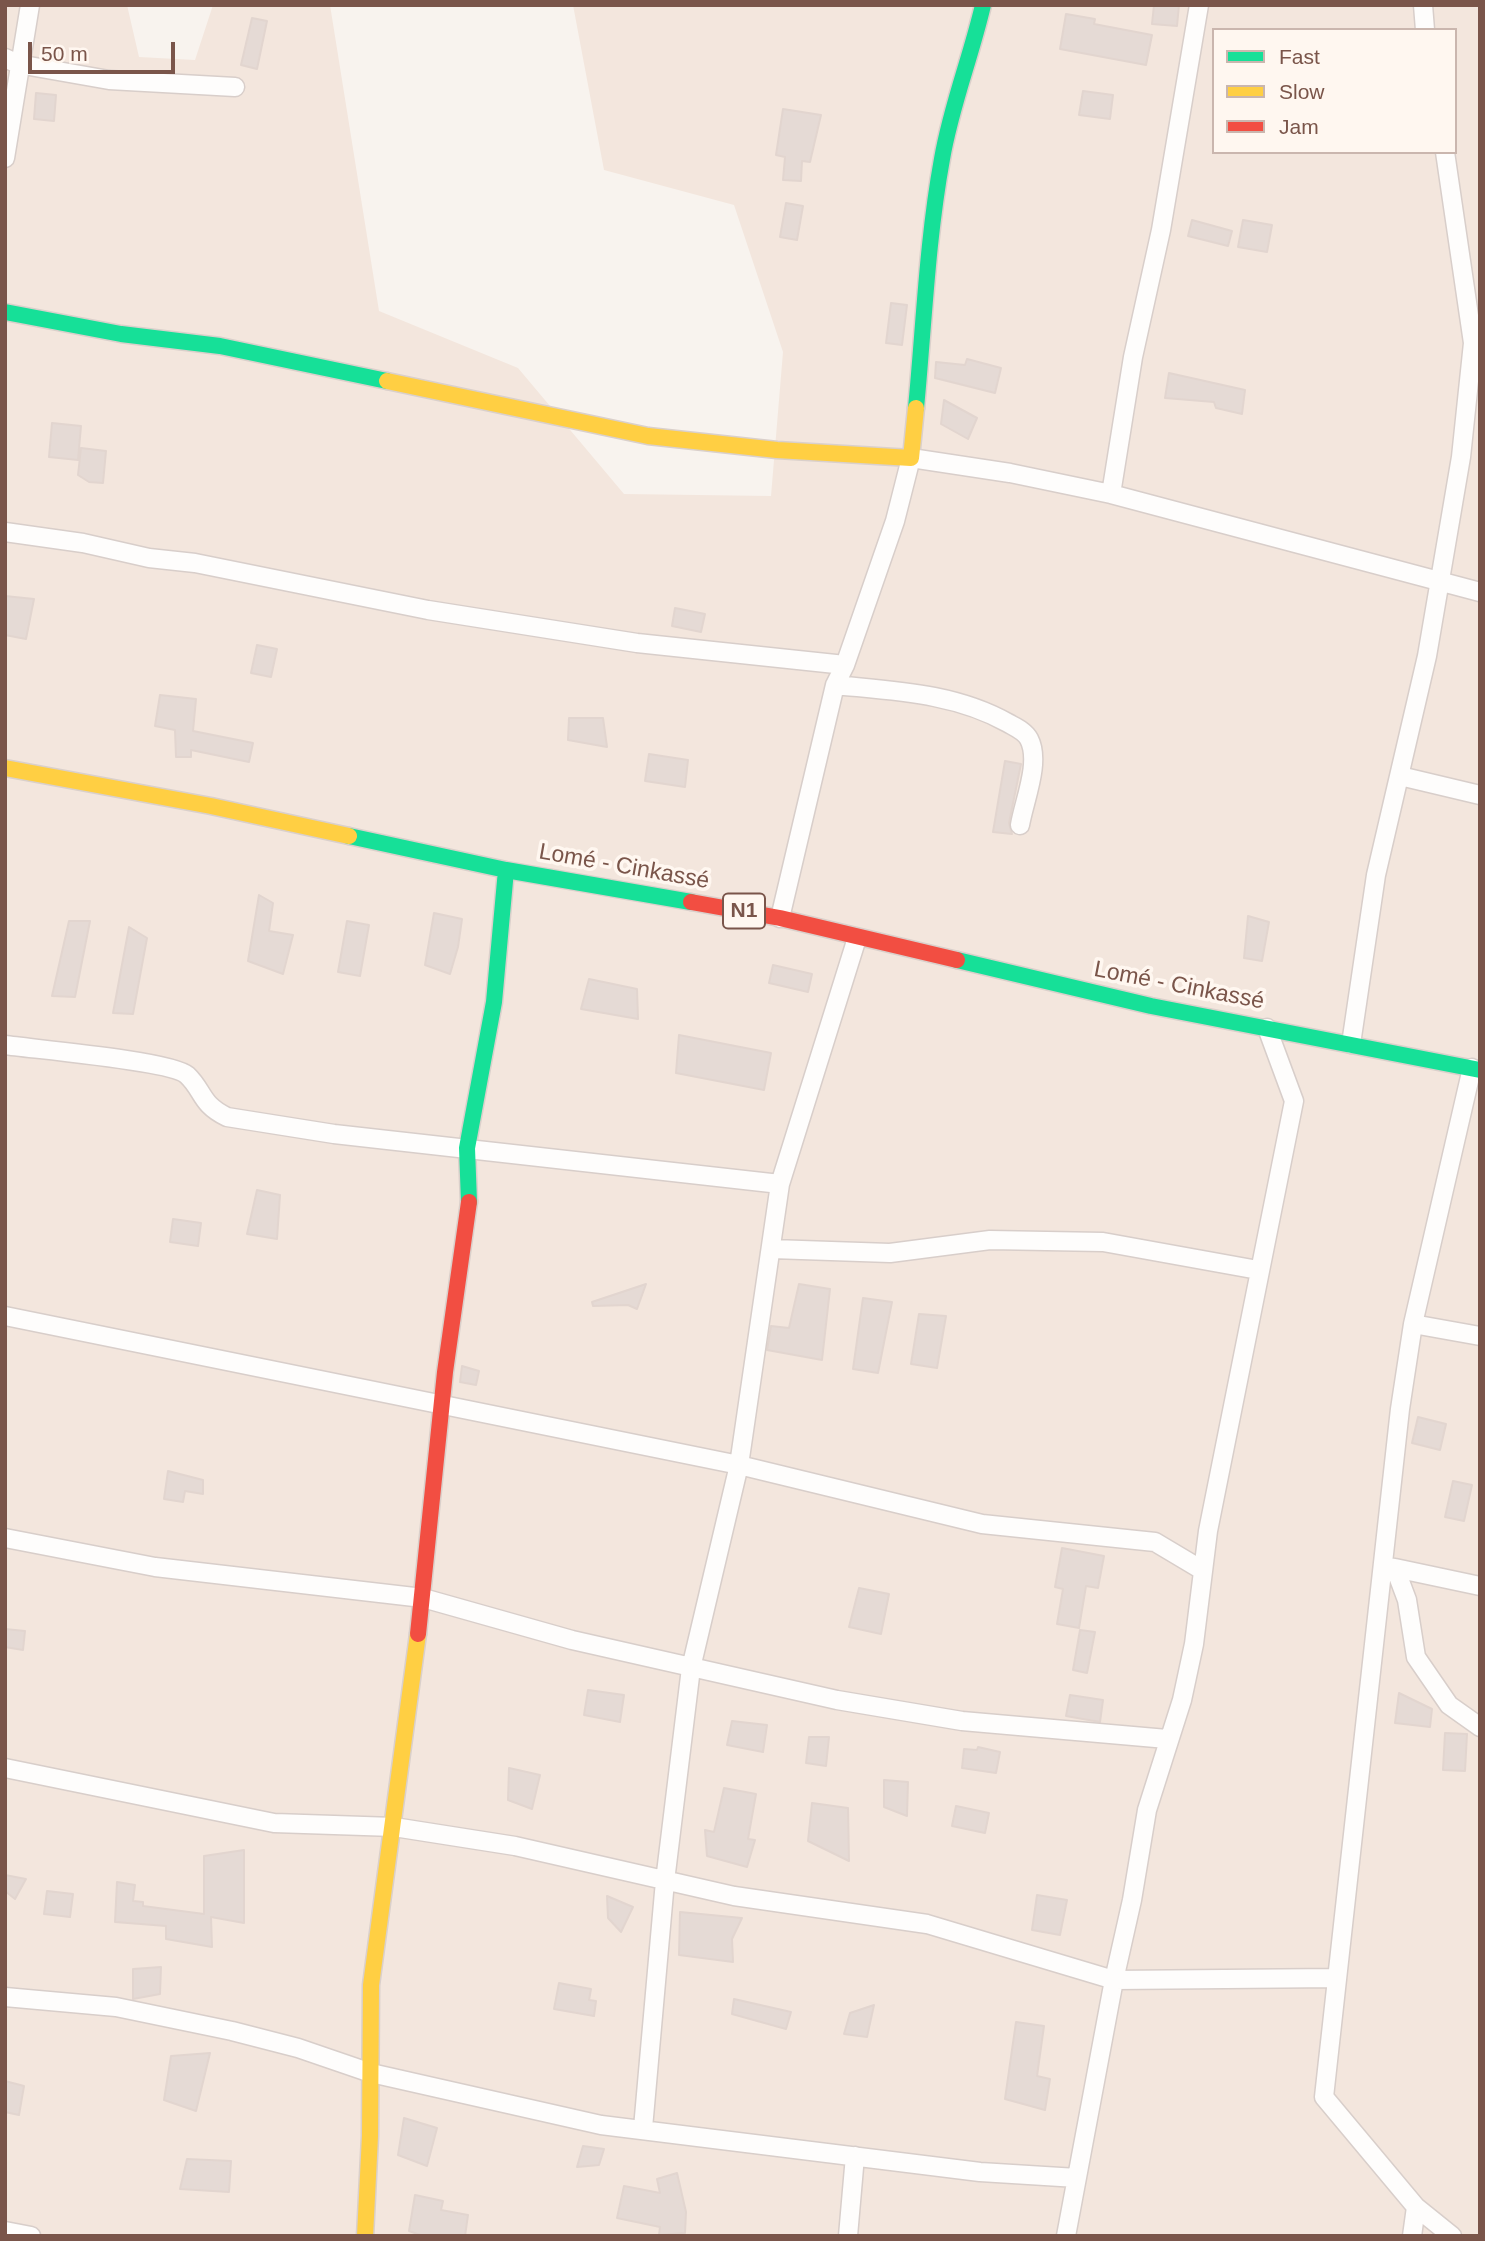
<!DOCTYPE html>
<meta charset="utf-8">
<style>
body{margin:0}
#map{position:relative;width:1485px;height:2241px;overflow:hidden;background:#f8f3ee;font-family:Arial,sans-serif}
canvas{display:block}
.frame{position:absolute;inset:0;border:7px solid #7a554a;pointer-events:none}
.legend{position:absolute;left:1212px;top:28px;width:245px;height:126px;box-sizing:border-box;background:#fff7f0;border:2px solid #cab6ae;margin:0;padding:9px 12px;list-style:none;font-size:21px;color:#7a554a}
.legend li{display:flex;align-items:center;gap:14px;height:35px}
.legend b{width:35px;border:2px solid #cab6ae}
.scale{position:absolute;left:28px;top:42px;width:147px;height:32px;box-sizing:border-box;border:4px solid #7a554a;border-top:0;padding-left:9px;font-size:21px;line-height:24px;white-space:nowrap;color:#7a554a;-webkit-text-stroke:5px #fff7f0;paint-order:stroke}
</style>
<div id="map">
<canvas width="1485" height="2241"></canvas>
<div class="frame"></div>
<ul class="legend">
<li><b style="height:9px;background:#16e098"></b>Fast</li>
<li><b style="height:9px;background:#ffcf43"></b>Slow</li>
<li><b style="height:9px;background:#f24e42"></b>Jam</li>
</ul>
<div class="scale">50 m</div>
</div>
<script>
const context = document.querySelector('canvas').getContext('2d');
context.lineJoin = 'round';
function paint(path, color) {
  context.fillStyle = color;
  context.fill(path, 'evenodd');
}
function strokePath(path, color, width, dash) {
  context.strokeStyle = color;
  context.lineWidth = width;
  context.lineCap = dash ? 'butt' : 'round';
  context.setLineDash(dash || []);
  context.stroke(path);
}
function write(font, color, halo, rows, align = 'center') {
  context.font = font + ' Arial,sans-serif';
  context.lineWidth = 7;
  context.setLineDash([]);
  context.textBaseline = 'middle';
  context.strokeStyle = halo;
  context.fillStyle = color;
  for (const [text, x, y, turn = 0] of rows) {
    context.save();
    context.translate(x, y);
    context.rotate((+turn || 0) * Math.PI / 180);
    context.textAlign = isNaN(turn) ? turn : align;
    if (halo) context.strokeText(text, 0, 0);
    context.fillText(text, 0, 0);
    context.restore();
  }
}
paint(new Path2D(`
 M5,5H127L139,57L195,60L213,5H330L379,311L518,368L624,494L771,496L783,352L734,205L604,170L573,5H1480V2236H5ZM1214,30H1455V152H1214Z`), '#f3e6dd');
const building = new Path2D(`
 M1154,5H1179L1177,26L1152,24Z
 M1066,14L1095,19L1094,24L1152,35L1146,65L1060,49Z
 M252,18L267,21L257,69L241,65Z
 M1083,91L1113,95L1110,119L1079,115Z
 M36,93L56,95L54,121L34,119Z
 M783,109L821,115L810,162L802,161L801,181L783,180L785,157L776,155Z
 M786,203L803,206L797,240L780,237Z
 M1192,220L1232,231L1228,246L1188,236Z
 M1243,220L1272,225L1267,252L1238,247Z
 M891,303L907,305L902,345L886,343Z
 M967,359L1001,368L995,393L935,378L936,362L965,365Z
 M1169,373L1245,390L1242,414L1216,408L1214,402L1165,398Z
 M944,400L977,418L968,439L941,424Z
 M52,423L81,426L78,460L49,457Z
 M81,448L106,451L103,483L89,482L78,475Z
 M5,596L34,599L26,639L5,635Z
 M675,608L705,614L701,632L672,626Z
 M257,645L277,649L271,677L251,673Z
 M160,695L196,699L193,731L253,743L249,762L191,750V757H176L175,730L155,726Z
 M569,718H603L607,747L568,740Z
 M649,754L688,760L685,787L645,781Z
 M1005,761L1021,764L1009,823L1012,834L993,832Z
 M259,895L273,903L269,931L293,935L283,974L248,961Z
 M434,913L462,919L458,947L450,974L425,965Z
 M1248,916L1269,922L1262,961L1244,958Z
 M69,921H90L75,997L52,996Z
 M347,921L369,925L360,976L338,972Z
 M129,927L147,938L133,1014L113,1013Z
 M773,965L812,974L808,992L769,983Z
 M589,979L637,989L638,1019L581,1009Z
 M679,1035L771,1053L764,1090L676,1073Z
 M257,1190L280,1195L277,1239L247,1234Z
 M173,1219L201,1223L198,1246L170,1242Z
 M646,1284L637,1309L628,1305L593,1306L592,1302Z
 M799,1284L830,1289L822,1360L767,1350L771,1326L789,1328Z
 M863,1298L892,1302L878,1373L853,1369Z
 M919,1314L946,1316L937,1368L911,1364Z
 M462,1366L479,1371L476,1385L460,1382Z
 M1418,1417L1446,1424L1440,1450L1412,1443Z
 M168,1471L203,1480V1494L185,1491L183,1502L164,1499Z
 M1453,1481L1472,1485L1464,1521L1445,1517Z
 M1062,1548L1104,1556L1098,1588L1086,1586L1079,1628L1057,1624L1063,1589L1055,1587Z
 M859,1588L889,1594L881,1634L849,1627Z
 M5,1629L25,1631L23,1650L5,1647Z
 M1080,1630L1095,1632L1087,1673L1073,1670Z
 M588,1690L624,1695L620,1722L584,1715Z
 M1399,1693L1432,1709L1430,1727L1395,1723Z
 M1070,1695L1103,1700L1100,1722L1066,1716Z
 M732,1721L767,1725L763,1752L727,1745Z
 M1445,1733L1467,1734L1465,1771L1443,1770Z
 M809,1737H829L826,1766L806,1763Z
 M978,1747L1000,1752L996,1773L962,1768L964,1749L977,1750Z
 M509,1768L540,1775L532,1809L508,1800Z
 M884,1780L908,1782L907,1816L884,1807Z
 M724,1788L756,1794L748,1839L755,1840L747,1867L707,1856L705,1830L714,1832Z
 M812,1803L848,1808L849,1861L808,1841Z
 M956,1806L989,1813L985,1833L952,1826Z
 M244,1850V1923L211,1917L212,1947L166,1939V1926L115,1922L117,1882L135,1885L133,1901L143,1902V1906L204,1914V1856Z
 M5,1875L26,1879L15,1899L5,1891Z
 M47,1891L73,1894L70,1917L44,1914Z
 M1037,1895L1067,1900L1060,1935L1032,1930Z
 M607,1896L633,1907L621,1932L608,1918Z
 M680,1912L742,1918L732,1939L733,1962L679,1955Z
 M161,1967L160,1994L133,1999V1969Z
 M559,1983L591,1989L589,2000L596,2001L594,2016L554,2009Z
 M734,1999L791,2012L786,2029L732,2014Z
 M874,2005L867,2037L844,2034L850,2013Z
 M1016,2022L1044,2026L1037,2076L1050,2079L1045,2110L1005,2099Z
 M210,2053L196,2111L164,2100L171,2056Z
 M5,2081L24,2086L19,2115L5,2112Z
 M404,2118L437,2128L427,2166L398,2155Z
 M583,2146L604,2149L599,2165L577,2167Z
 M187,2159L231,2161L229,2192L180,2189Z
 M677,2173L686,2212L685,2233L659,2235L660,2227L617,2218L624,2186L660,2193L657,2179Z
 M415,2195L443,2201L441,2210L468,2215L465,2236H423L409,2231Z`);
paint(building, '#e5dad5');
strokePath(building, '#e2d5cf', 2);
const street = new Path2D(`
 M1423,5L1425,30
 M5,58L18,64L109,80L235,87
 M5,158L30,5
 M1111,494L1133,357L1161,230L1199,5
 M5,532L83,543L149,558L195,563L428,610L637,643L845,665
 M835,685C894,691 955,693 1008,723C1015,727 1025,731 1029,739C1041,762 1024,801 1020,825
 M1400,776L1480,795
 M780,918L835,685L845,665L895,521L911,458L1010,473L1111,494L1480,592
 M1351,1044L1376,875L1427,656L1461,457L1473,343L1445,152
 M5,1045C33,1049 172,1061 187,1075C204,1091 200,1104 227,1117L334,1134L780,1184
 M772,1249L890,1253L990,1240L1103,1242L1258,1270
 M5,1316L739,1465L982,1524L1155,1542L1202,1570
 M1413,1324L1480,1336
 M5,1538L155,1567L423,1598L572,1640L837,1700L962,1721L1167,1739
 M1384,1566L1395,1568L1407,1600L1416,1657L1449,1705L1480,1727
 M1395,1568L1480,1586
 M5,1768L274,1823L394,1827L515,1846L734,1896L927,1924L1114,1980L1336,1978
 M5,1997L116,2007L232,2031L298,2048L371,2073L601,2125L980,2172L1077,2178
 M643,2128L665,1881L691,1668L739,1465L780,1184L857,938
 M5,2231L31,2236
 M848,2236L855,2156
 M1066,2236L1114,1980L1132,1900L1147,1810L1182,1700L1194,1644L1208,1531L1294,1101L1267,1028
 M1412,2236L1416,2207
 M1452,2236L1416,2207L1324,2097L1400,1409L1413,1324L1472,1068`);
const fast = new Path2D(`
 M5,312L121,334L220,346L387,381
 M916,408C924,325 927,241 942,159C951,106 971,57 983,5
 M349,836L506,870L691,902
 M957,960L1151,1006L1480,1070
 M469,1202L467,1148L494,1002L506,870`);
const slow = new Path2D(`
 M387,381L648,436L777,450L911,458L916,408
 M5,768L211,806L349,836
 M365,2236L370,2136L371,1985L418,1634`);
const jam = new Path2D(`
 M691,902L780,918L957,960
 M418,1634L445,1372L469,1202`);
strokePath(street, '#d8ceca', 21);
strokePath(fast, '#dad0cb', 19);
strokePath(slow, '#dad0cb', 19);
strokePath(jam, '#dad0cb', 19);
strokePath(street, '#fefdfc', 18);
strokePath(fast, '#16e098', 16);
strokePath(slow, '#ffcf43', 16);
strokePath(jam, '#f24e42', 16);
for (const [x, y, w] of [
 [744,911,42]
]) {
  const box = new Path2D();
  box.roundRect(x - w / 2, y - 17.5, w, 35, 5);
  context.fillStyle = '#fff7f0';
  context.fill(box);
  strokePath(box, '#7a554a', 2);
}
write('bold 21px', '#7a554a', null, [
 ["N1",744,911]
]);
write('23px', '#7a554a', '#fff7f0', [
 ["Lomé - Cinkassé",624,867,10],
 ["Lomé - Cinkassé",1179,986,11]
]);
</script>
